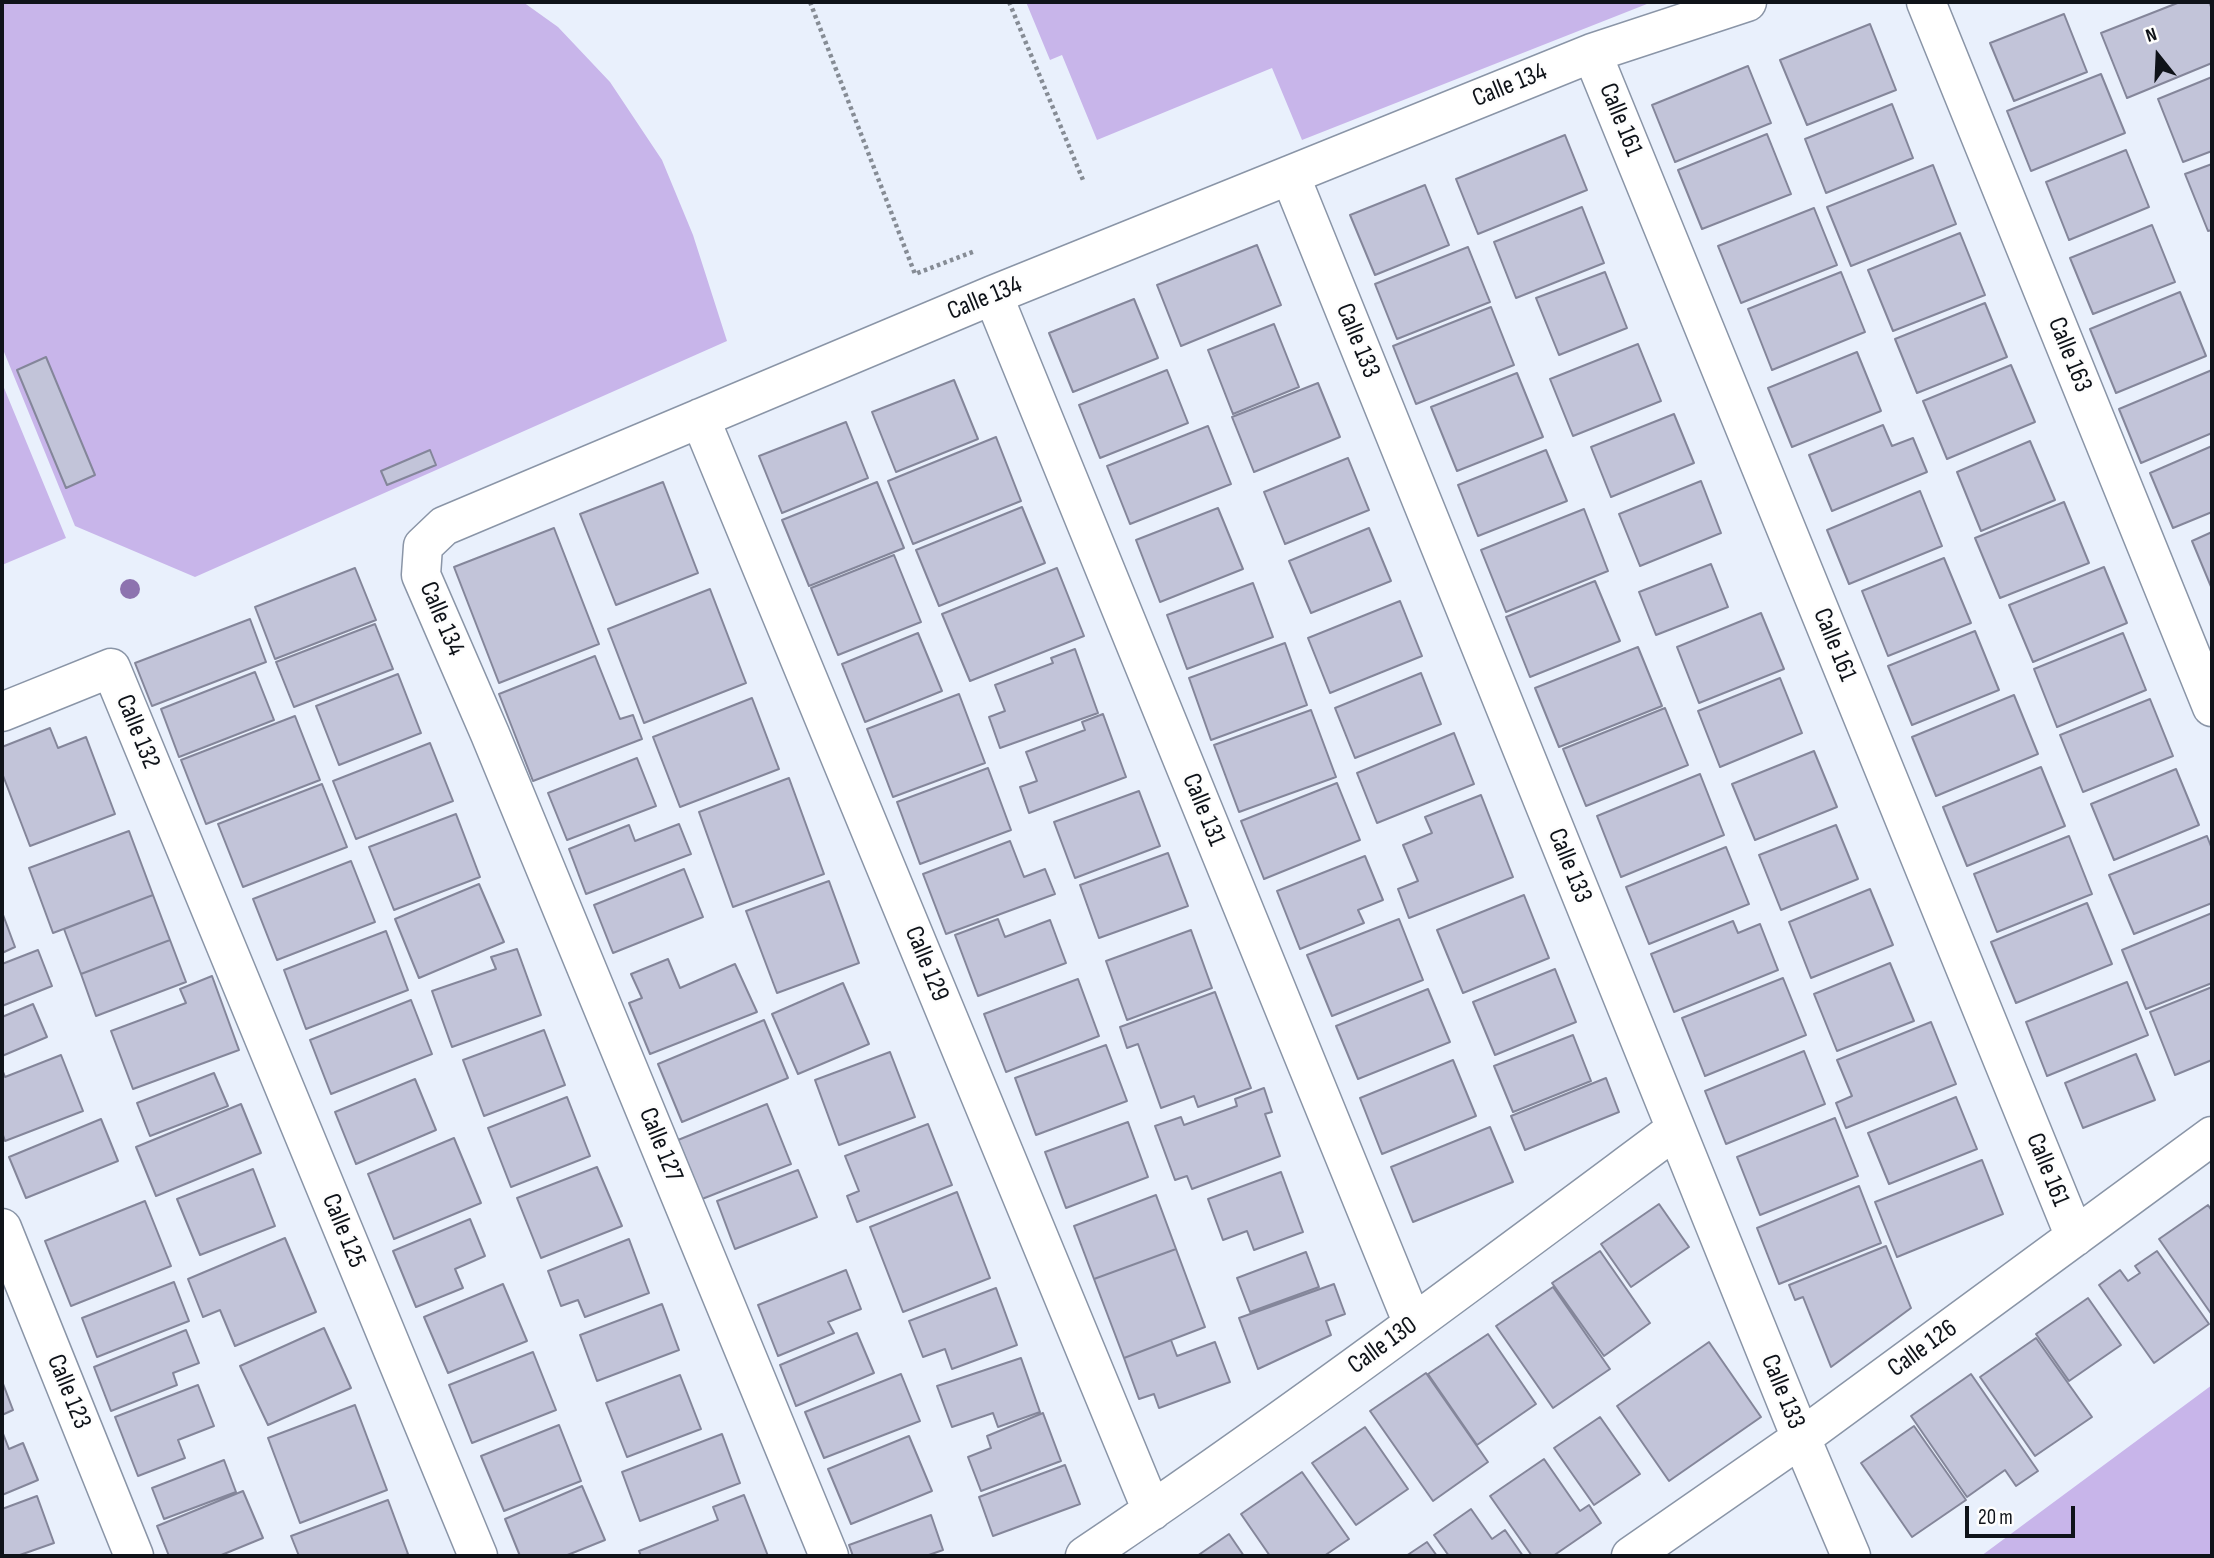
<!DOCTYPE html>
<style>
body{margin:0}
#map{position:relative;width:2214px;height:1558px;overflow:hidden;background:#e9f0fc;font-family:"Sofia Sans Condensed",sans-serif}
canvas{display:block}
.frame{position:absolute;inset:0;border:4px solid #0f1319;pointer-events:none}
.north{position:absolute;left:2123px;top:21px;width:70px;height:70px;-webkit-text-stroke:5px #fdfdfd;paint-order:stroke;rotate:342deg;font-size:19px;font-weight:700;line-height:28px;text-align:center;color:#0f1319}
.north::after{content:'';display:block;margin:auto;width:24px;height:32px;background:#0f1319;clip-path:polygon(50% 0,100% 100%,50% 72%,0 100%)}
.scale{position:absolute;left:1965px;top:1506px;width:110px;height:32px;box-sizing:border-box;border:4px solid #0f1319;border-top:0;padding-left:9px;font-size:21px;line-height:24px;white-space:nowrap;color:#0f1319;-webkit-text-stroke:5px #fdfdfd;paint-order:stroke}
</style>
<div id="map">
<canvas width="2214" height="1558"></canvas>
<div class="frame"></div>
<div class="north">N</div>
<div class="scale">20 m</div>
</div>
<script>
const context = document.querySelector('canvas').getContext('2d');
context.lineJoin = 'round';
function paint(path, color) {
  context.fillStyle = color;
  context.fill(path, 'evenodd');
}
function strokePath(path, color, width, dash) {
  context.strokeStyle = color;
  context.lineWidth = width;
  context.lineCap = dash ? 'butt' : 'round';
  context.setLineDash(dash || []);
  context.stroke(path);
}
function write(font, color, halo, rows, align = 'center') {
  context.font = font + ' "Sofia Sans Condensed",sans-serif';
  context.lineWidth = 5;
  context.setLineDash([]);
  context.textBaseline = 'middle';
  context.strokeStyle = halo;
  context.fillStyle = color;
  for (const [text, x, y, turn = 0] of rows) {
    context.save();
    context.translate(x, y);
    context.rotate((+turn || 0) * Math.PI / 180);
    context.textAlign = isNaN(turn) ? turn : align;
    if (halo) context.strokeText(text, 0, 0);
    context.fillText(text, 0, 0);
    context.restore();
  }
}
paint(new Path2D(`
 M2,2H523L558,27L610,82L662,160L693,235L727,341L195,577L75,526L2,347Z
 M1026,2H1652L1302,140L1272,68L1097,140L1062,55L1050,60Z
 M2,383L66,538L2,565Z
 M2212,1385V1556H1981Z`), '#c8b5ea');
const building = new Path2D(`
 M2180,2H2209L2212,9V63L2127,98L2101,33Z
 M2064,14L2087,72L2014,101L1990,43Z
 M1870,24L1896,90L1807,125L1780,60Z
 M1748,66L1771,123L1675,162L1652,105Z
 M2101,74L2125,133L2031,171L2007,111Z
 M2212,77V151L2183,162L2158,99Z
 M1892,104L1913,158L1826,193L1805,139Z
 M1767,134L1791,194L1702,229L1678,170Z
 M1565,135L1587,190L1478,234L1456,179Z
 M2126,150L2149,207L2069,240L2046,182Z
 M2212,164V230L2208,231L2185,174Z
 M1933,165L1956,224L1851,266L1827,207Z
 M1425,185L1449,245L1375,275L1350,215Z
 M1582,207L1604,263L1516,298L1494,242Z
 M1814,208L1837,265L1741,303L1718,246Z
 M2152,225L2175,282L2093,314L2070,258Z
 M1960,233L1985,295L1893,331L1868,270Z
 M1257,245L1281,305L1181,346L1157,285Z
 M1468,247L1490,302L1397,339L1375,284Z
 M1605,272L1627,328L1559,355L1536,298Z
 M1841,272L1865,332L1772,370L1748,309Z
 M2180,292L2206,356L2116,393L2090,329Z
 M1134,299L1158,358L1073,392L1049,333Z
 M1985,303L2007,357L1917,393L1895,339Z
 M1491,307L1514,365L1416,404L1393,346Z
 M1274,324L1299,387L1233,414L1208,350Z
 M1638,344L1661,401L1573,436L1550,379Z
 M1857,352L1881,411L1792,447L1768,388Z
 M46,357L95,475L66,488L17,370Z
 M2011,365L2035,422L1947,459L1923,401Z
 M1167,370L1188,423L1100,458L1079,405Z
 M2212,370V433L2141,463L2119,409Z
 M1517,373L1543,437L1457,471L1431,407Z
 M954,380L978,439L896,472L872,412Z
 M1318,383L1340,437L1254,472L1232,417Z
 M1674,414L1694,463L1611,497L1591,447Z
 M846,422L868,478L782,513L759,456Z
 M1883,425L1892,446L1913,438L1927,472L1832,511L1809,455Z
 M1208,426L1231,484L1130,524L1107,466Z
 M996,437L1021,501L913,544L888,481Z
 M2030,441L2055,500L1981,531L1957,472Z
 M2212,446V512L2173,528L2150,473Z
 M430,450L436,465L387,485L381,471Z
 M1546,450L1567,501L1478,536L1458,485Z
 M1348,458L1369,510L1285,544L1264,492Z
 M1701,481L1721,533L1640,566L1619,514Z
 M663,482L698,573L616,605L580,514Z
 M877,482L904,548L809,586L782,520Z
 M1920,491L1942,546L1849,584L1827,530Z
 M2064,502L2089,563L2000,598L1975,538Z
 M1022,507L1045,563L939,606L916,550Z
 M1218,508L1243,569L1160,602L1136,540Z
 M1584,509L1608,571L1506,612L1481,550Z
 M554,528L599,644L499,683L454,567Z
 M1369,528L1391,581L1311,613L1289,561Z
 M2212,532V589L2192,541Z
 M894,555L921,622L838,655L811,588Z
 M1944,558L1971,623L1888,656L1862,591Z
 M1711,564L1728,607L1656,635L1639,592Z
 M2104,567L2127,623L2033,662L2009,605Z
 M355,568L376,620L275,659L255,607Z
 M1057,568L1084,636L970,681L942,614Z
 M1595,581L1620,641L1530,677L1506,617Z
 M1253,583L1273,637L1187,669L1167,615Z
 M710,589L746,683L644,723L608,629Z
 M1400,601L1422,656L1330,693L1308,638Z
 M1761,613L1784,669L1699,703L1677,647Z
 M250,619L266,662L152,706L135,663Z
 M375,624L393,669L294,707L276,662Z
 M1975,631L1999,690L1912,725L1888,666Z
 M918,633L942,691L865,722L842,664Z
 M2123,633L2146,690L2057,727L2034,669Z
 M1285,643L1307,705L1211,740L1189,678Z
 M1638,647L1662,706L1559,747L1535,688Z
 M1075,649L1098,713L1000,748L989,717L1005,711L995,685L1053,663L1051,658Z
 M595,656L620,719L633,715L642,739L533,781L499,694Z
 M255,672L274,720L179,757L161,709Z
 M1421,673L1441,724L1355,758L1335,708Z
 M398,674L421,733L339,765L316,706Z
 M1780,678L1802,733L1720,767L1698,711Z
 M959,694L985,763L893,797L867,729Z
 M2014,695L2038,754L1936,796L1912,737Z
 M752,698L779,769L680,807L653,737Z
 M2150,699L2173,756L2083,792L2060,735Z
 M1665,708L1688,765L1586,806L1563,749Z
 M1311,710L1336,777L1239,812L1214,745Z
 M1103,714L1126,777L1029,813L1020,787L1037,781L1026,752L1085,730L1082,722Z
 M295,716L320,780L206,824L181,760Z
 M50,728L58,748L86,737L115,814L30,846L2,773V747Z
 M1454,733L1474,784L1377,823L1357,773Z
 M430,743L453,801L356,839L333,781Z
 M1814,751L1837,807L1755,840L1732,784Z
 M637,758L656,806L567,840L548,793Z
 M2041,767L2065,826L1967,866L1943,807Z
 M988,768L1011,830L920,864L897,802Z
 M2176,769L2199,825L2114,860L2091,804Z
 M1700,774L1724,835L1621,877L1597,816Z
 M789,778L824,874L733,907L699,812Z
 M1337,783L1360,840L1264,879L1241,821Z
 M322,784L347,847L243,887L218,824Z
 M1139,791L1160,846L1075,878L1054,822Z
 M1481,795L1513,877L1409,918L1398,889L1418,881L1403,845L1432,833L1425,817Z
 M456,814L480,877L394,910L369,847Z
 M679,824L691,854L586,894L569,849L629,825L635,841Z
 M1836,825L1858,879L1781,910L1759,855Z
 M129,831L153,895L53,933L29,868Z
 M2069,836L2092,894L1997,932L1974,874Z
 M2207,836L2212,849V903L2134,934L2109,875Z
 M1010,841L1024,877L1045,869L1055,894L946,934L923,874Z
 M1726,847L1749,904L1649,944L1626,887Z
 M1168,853L1188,906L1099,938L1080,885Z
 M1365,856L1383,900L1358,910L1364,923L1300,949L1277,891Z
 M351,861L375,922L277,960L253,899Z
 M684,869L703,917L613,953L594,905Z
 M829,881L859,963L777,993L746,911Z
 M479,884L504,942L419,978L395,919Z
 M1870,889L1893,945L1811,978L1789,922Z
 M153,895L170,940L81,974L64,929Z
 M1524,895L1549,958L1463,993L1437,930Z
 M2087,903L2112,964L2016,1003L1991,942Z
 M2,912L15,947L2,953Z
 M2212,913V983L2146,1009L2122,950Z
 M998,919L1005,937L1050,920L1066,963L978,996L955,935Z
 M1399,919L1423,980L1332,1016L1307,955Z
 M1733,921L1738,933L1760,924L1778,970L1674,1012L1651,954Z
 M1191,930L1212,988L1127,1020L1106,961Z
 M386,931L408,990L306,1029L284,970Z
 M170,940L186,982L96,1016L81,974Z
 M517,949L541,1015L452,1047L432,991L496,969L491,957Z
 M38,950L52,986L2,1006V964Z
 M668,959L680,988L735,964L757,1012L650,1054L629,1003L642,998L631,974Z
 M1890,963L1914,1021L1837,1051L1814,994Z
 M1555,969L1576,1022L1495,1055L1473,1002Z
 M212,976L239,1050L133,1089L111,1031L186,1003L180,989Z
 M1783,978L1806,1035L1705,1076L1682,1018Z
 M1078,979L1099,1036L1006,1072L984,1014Z
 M2127,982L2148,1035L2047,1076L2026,1022Z
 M843,983L869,1044L798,1074L772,1014Z
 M2212,987V1060L2175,1075L2150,1012Z
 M1428,989L1450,1042L1358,1079L1336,1026Z
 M1215,992L1251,1088L1198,1107L1194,1096L1161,1108L1138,1044L1127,1048L1120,1027Z
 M411,1000L432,1054L331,1094L310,1040Z
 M33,1004L47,1037L2,1056V1017Z
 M764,1020L788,1078L682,1122L658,1064Z
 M1931,1022L1956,1084L1846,1128L1836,1103L1852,1096L1837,1060Z
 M544,1030L565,1085L484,1116L463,1060Z
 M1573,1035L1591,1081L1513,1112L1494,1066Z
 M1106,1045L1127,1101L1036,1135L1015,1078Z
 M1804,1051L1825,1104L1726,1144L1705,1091Z
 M890,1052L915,1117L839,1145L815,1080Z
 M2136,1054L2155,1100L2083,1128L2065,1083Z
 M61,1055L83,1111L5,1141L2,1132V1069L5,1077Z
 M1453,1060L1476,1116L1382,1154L1360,1098Z
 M214,1073L228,1106L150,1136L137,1103Z
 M1606,1078L1619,1112L1525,1150L1511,1116Z
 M415,1079L436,1130L356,1164L335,1112Z
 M1264,1088L1272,1112L1265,1114L1280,1156L1192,1189L1187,1176L1175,1180L1155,1126L1181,1117L1184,1125L1237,1106L1235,1099Z
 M567,1097L590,1156L511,1187L488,1128Z
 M1956,1097L1977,1149L1889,1184L1868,1133Z
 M241,1104L261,1153L156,1196L136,1147Z
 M767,1104L791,1164L702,1199L678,1140Z
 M1835,1118L1858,1176L1760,1215L1737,1157Z
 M101,1119L118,1161L26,1198L9,1157Z
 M1128,1122L1148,1177L1066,1208L1045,1152Z
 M928,1124L952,1185L857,1222L847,1196L859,1191L845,1156Z
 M1490,1127L1513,1182L1413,1222L1391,1167Z
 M454,1138L481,1203L394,1239L368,1174Z
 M1982,1160L2003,1214L1897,1257L1875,1202Z
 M597,1167L622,1226L541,1258L517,1198Z
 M253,1169L275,1226L200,1255L177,1199Z
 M798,1170L817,1217L735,1249L717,1201Z
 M1281,1172L1303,1232L1254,1250L1247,1231L1223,1240L1208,1199Z
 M1859,1186L1881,1243L1779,1284L1757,1228Z
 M957,1192L990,1278L903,1312L870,1227Z
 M1156,1195L1176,1249L1094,1279L1074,1226Z
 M145,1201L171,1266L71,1306L45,1241Z
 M1659,1204L1689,1247L1631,1287L1601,1244Z
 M2208,1205L2212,1211V1315L2159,1239Z
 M470,1219L485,1256L455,1269L463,1288L416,1307L393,1251Z
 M285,1238L316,1312L235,1346L220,1310L203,1317L188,1279Z
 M629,1239L649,1293L585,1317L578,1300L561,1306L548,1271Z
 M1886,1246L1911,1308L1831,1367L1803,1297L1795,1300L1789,1285Z
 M1176,1249L1205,1327L1124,1358L1094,1279Z
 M1600,1251L1650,1323L1604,1356L1552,1283Z
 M2157,1251L2209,1324L2154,1363L2099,1285L2120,1270L2128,1281L2140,1273L2135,1266Z
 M1306,1252L1319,1287L1250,1312L1237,1278Z
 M846,1270L861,1309L828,1322L834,1333L778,1356L758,1305Z
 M174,1282L189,1321L97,1357L82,1318Z
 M503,1284L527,1341L448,1373L424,1317Z
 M1334,1284L1345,1314L1326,1321L1331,1335L1258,1369L1239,1318Z
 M1553,1287L1610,1369L1553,1408L1496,1326Z
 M996,1288L1017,1345L952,1369L945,1349L923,1357L909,1321Z
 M2088,1298L2121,1345L2069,1381L2036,1334Z
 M662,1304L679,1350L597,1381L580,1335Z
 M324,1328L351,1388L268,1425L240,1366Z
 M186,1330L199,1363L173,1373L177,1385L111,1411L94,1367Z
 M857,1333L874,1373L796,1406L780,1365Z
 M1488,1334L1536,1404L1477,1445L1428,1374Z
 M2036,1338L2092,1417L2035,1456L1980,1377Z
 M1171,1340L1177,1356L1215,1342L1230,1382L1159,1408L1154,1394L1139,1399L1124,1358Z
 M1709,1342L1761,1417L1669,1481L1617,1406Z
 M533,1352L556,1410L472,1443L449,1385Z
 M1021,1358L1040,1412L998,1427L993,1413L952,1427L937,1386Z
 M1426,1373L1488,1462L1433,1501L1370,1411Z
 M901,1374L920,1421L824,1458L805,1412Z
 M1971,1374L2038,1471L2016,1486L2005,1470L1967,1497L1911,1416Z
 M680,1375L701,1429L627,1457L606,1403Z
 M2,1381L13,1410L2,1415Z
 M198,1385L214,1426L178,1440L185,1458L138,1476L115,1417Z
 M355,1405L387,1490L300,1523L268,1438Z
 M1043,1413L1061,1461L981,1491L968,1457L991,1448L987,1436Z
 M1600,1417L1640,1474L1594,1505L1554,1448Z
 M559,1425L581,1481L504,1511L481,1456Z
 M1914,1426L1966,1500L1912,1537L1861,1463Z
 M1365,1427L1408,1489L1356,1525L1312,1463Z
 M2,1431L9,1449L23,1443L38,1480L2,1495Z
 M722,1434L740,1483L640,1521L622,1472Z
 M909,1436L932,1491L851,1524L828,1469Z
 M1544,1459L1580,1511L1589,1505L1601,1523L1553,1556H1532L1490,1496Z
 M224,1460L236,1492L164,1519L152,1488Z
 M1065,1465L1080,1504L993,1536L979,1497Z
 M1302,1472L1349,1539L1324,1556H1270L1241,1514Z
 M582,1486L605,1540L565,1556H520L505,1519Z
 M243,1491L263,1538L219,1556H169L157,1526Z
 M744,1495L768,1556H641L639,1551L718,1520L713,1507Z
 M37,1496L54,1543L17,1556H2V1509Z
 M388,1500L408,1554L403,1556H299L291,1536Z
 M1471,1509L1492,1539L1505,1530L1523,1556H1449L1434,1535Z
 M931,1515L943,1550L926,1556H853L849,1545Z
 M1229,1534L1244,1556H1197Z
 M1427,1542L1437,1556H1406Z`);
paint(building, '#c2c4d9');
strokePath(building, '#84869a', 2);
const minor = new Path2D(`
 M1926,2L2212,707
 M1592,53L2075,1237
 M1290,175L1801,1438L1851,1556
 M993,295L1413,1324
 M700,418L1152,1511
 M2,712L111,668L478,1556
 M2,1228L134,1556
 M829,1556L490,734L421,575L423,546L444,526L993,295L1592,53L1747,2
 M1085,1556C1287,1420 1481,1274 1676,1129
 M1631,1556L1801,1438L2212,1136`);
strokePath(minor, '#8a95a7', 41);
strokePath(new Path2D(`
 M810,2L915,274L975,251
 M1009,2L1083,180`), '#868c95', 4.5, [3.5, 3.5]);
strokePath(minor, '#fff', 38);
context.fillStyle = '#8d73af';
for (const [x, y] of [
 [130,589]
]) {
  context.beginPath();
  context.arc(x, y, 10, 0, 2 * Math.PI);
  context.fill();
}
write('26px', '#0f1319', '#fdfdfd', [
 ["Calle 134",1510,86,-22],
 ["Calle 161",1620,120,68],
 ["Calle 134",985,299,-22],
 ["Calle 133",1357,341,68],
 ["Calle 163",2069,355,68],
 ["Calle 134",441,619,67],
 ["Calle 161",1834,645,68],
 ["Calle 132",137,732,68],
 ["Calle 131",1203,810,68],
 ["Calle 133",1569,866,68],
 ["Calle 129",926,964,68],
 ["Calle 127",660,1145,68],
 ["Calle 161",2047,1170,68],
 ["Calle 125",343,1231,68],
 ["Calle 130",1383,1346,-36],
 ["Calle 126",1923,1349,-36],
 ["Calle 123",68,1392,68],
 ["Calle 133",1782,1392,68]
]);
</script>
